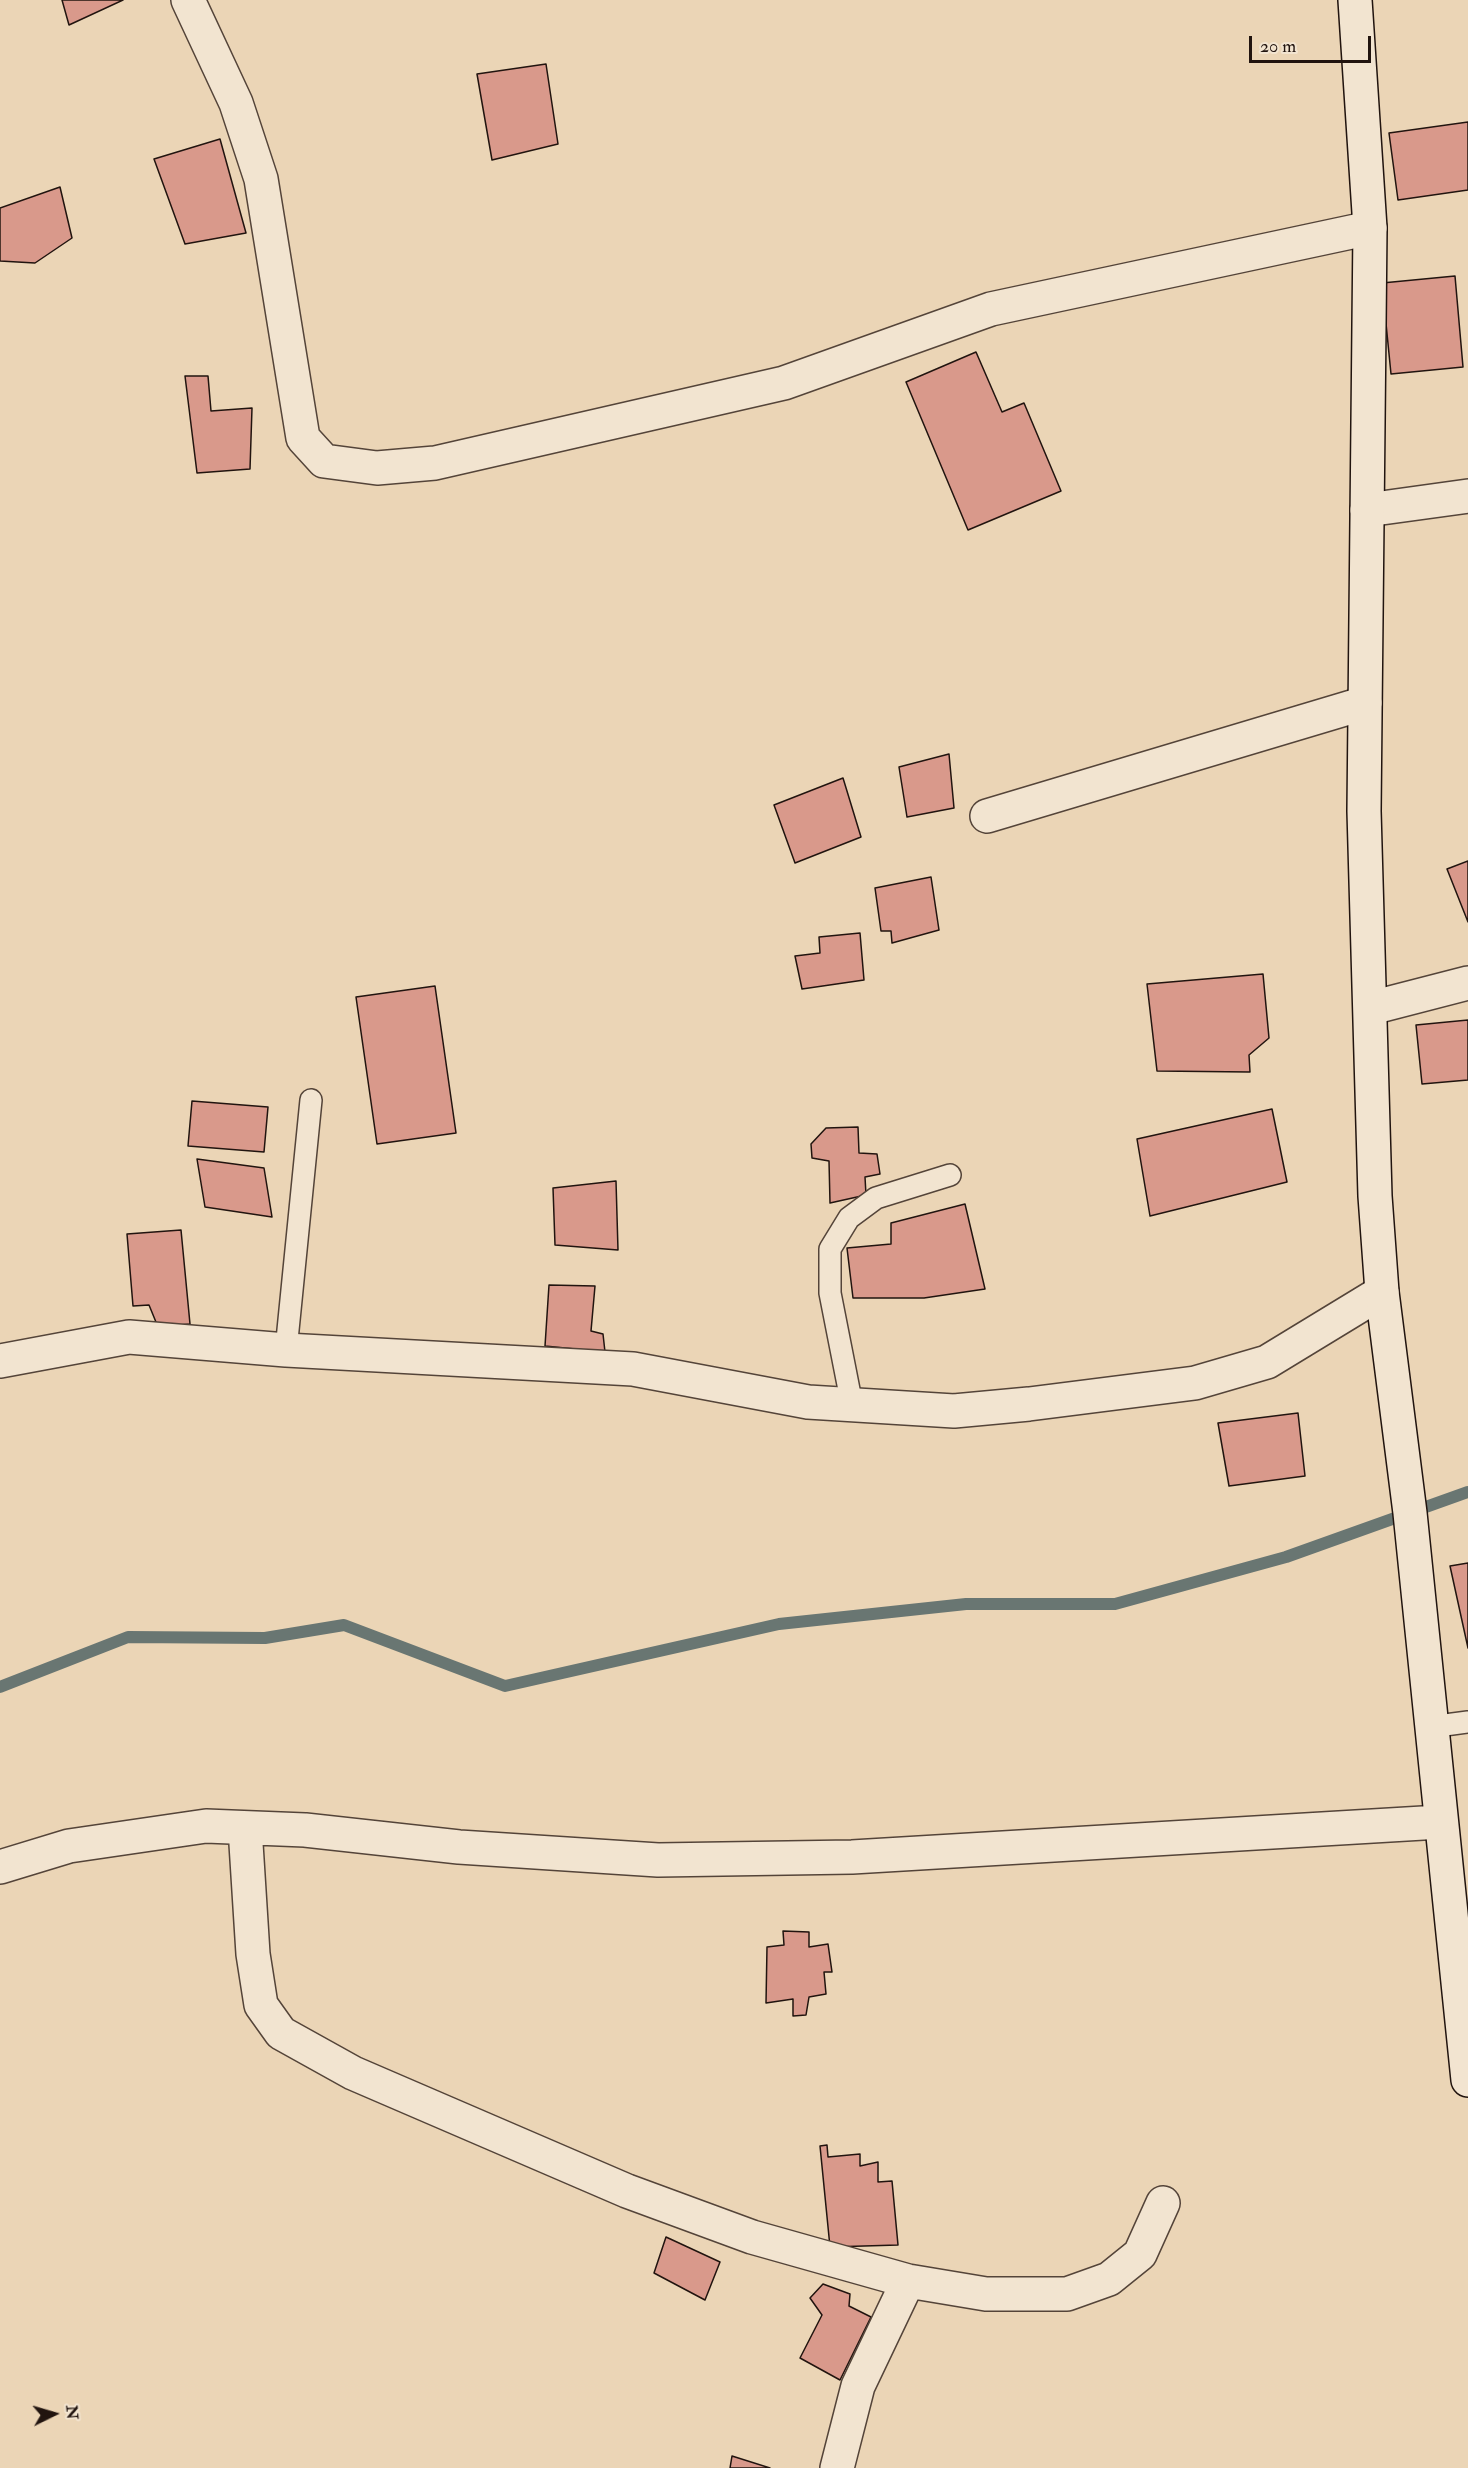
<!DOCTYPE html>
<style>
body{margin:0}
#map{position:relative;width:1468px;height:2468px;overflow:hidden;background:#ebd5b6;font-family:"IM FELL Double Pica",serif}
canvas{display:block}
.north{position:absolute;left:24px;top:2384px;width:60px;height:60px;-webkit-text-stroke:4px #f2e4d0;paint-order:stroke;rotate:85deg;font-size:16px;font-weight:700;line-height:24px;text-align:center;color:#21140f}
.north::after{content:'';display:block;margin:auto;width:21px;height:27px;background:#21140f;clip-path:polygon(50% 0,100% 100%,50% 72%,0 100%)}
.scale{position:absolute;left:1249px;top:36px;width:122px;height:27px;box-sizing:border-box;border:3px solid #21140f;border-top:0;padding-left:8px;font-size:18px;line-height:21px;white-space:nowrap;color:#21140f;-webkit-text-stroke:4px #f2e4d0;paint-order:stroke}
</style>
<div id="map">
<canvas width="1468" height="2468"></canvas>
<div class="north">N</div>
<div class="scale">20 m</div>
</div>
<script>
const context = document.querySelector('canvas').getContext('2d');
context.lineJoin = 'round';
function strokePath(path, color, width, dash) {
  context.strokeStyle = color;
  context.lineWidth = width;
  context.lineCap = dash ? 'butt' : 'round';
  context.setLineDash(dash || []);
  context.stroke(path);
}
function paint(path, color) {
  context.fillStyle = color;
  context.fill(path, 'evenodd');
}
strokePath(new Path2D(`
 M0,1687L128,1637L265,1638L344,1625L505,1686L779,1624L966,1604H1115L1286,1557L1468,1492`), '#697672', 12);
const building = new Path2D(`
 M62,0H123L69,25Z
 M546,64L558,144L492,160L477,74Z
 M1468,122V190L1398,200L1389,133Z
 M220,139L246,233L185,244L154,159Z
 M60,187L72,238L35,263L0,261V208Z
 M1455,276L1463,367L1391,374L1382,283Z
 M976,352L1002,412L1024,403L1061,491L968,530L906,382Z
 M185,376H208L211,411L252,408L250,469L197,473Z
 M949,754L954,808L907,817L899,767Z
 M843,778L861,837L795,863L774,805Z
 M1468,861V922L1447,869Z
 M931,877L939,930L892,943L891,931H881L875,888Z
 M860,933L864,980L802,989L795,956L820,953L819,937Z
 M1263,974L1269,1038L1249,1055L1250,1072L1157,1071L1147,984Z
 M435,986L456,1133L377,1144L356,997Z
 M1468,1020V1080L1422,1084L1416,1025Z
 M192,1101L268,1107L264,1152L188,1146Z
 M1272,1109L1287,1182L1150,1216L1137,1139Z
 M858,1127L859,1153L877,1154L880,1174L865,1177L866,1195L830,1203L829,1161L812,1158L811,1144L826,1128Z
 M197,1159L264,1168L272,1217L205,1207Z
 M616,1181L618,1250L555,1245L553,1188Z
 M965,1204L985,1289L924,1298H853L847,1248L891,1244V1223Z
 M181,1230L190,1324L158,1327L149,1305L133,1306L127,1234Z
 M549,1285L595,1286L591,1331L603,1334L605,1352L545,1346Z
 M1298,1413L1305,1476L1229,1486L1218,1423Z
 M1468,1563V1648L1450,1566Z
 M783,1931L809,1932V1947L828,1944L832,1972H824L826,1994L809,1997L806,2015L793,2016V1999L766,2003L767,1947L784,1945Z
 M827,2145L828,2157L860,2154V2166L878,2162V2182L892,2181L898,2245L830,2247L820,2146Z
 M666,2237L720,2262L705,2300L654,2273Z
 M823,2284L850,2294L849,2306L871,2317L840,2380L800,2358L822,2315L810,2298Z
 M732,2456L770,2468H730Z`);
paint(building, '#d9998b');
strokePath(building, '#21140f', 1.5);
const service = new Path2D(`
 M286,1350L311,1100
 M852,1405L830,1293V1249L849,1218L876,1198L950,1175
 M1430,1727L1468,1722`);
const minor = new Path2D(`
 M188,0L236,103L261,179L303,438L324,461L377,468L435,463L784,383L991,309L1370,228
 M1367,510L1468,496
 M987,816L1365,703
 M1371,1008L1468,983
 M0,1361L129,1337L286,1350L633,1369L808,1402L954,1411L1029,1404L1195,1383L1267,1362L1382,1292
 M245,1828L253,1954L261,2005L281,2033L353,2073L627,2191L752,2237L908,2281L986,2294H1067L1109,2279L1140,2254L1163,2203
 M0,1867L69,1846L206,1826L305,1830L459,1847L658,1860L852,1857L1440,1822
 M837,2468L858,2386L908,2281`);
const secondary = new Path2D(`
 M1355,0L1370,228L1364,811L1375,1196L1382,1292L1410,1513L1468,2080`);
strokePath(service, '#544439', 24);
strokePath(minor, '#544439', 36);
strokePath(secondary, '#21140f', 36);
strokePath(service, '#f2e4d0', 21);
strokePath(minor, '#f2e4d0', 33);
strokePath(secondary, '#f2e4d0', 33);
</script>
